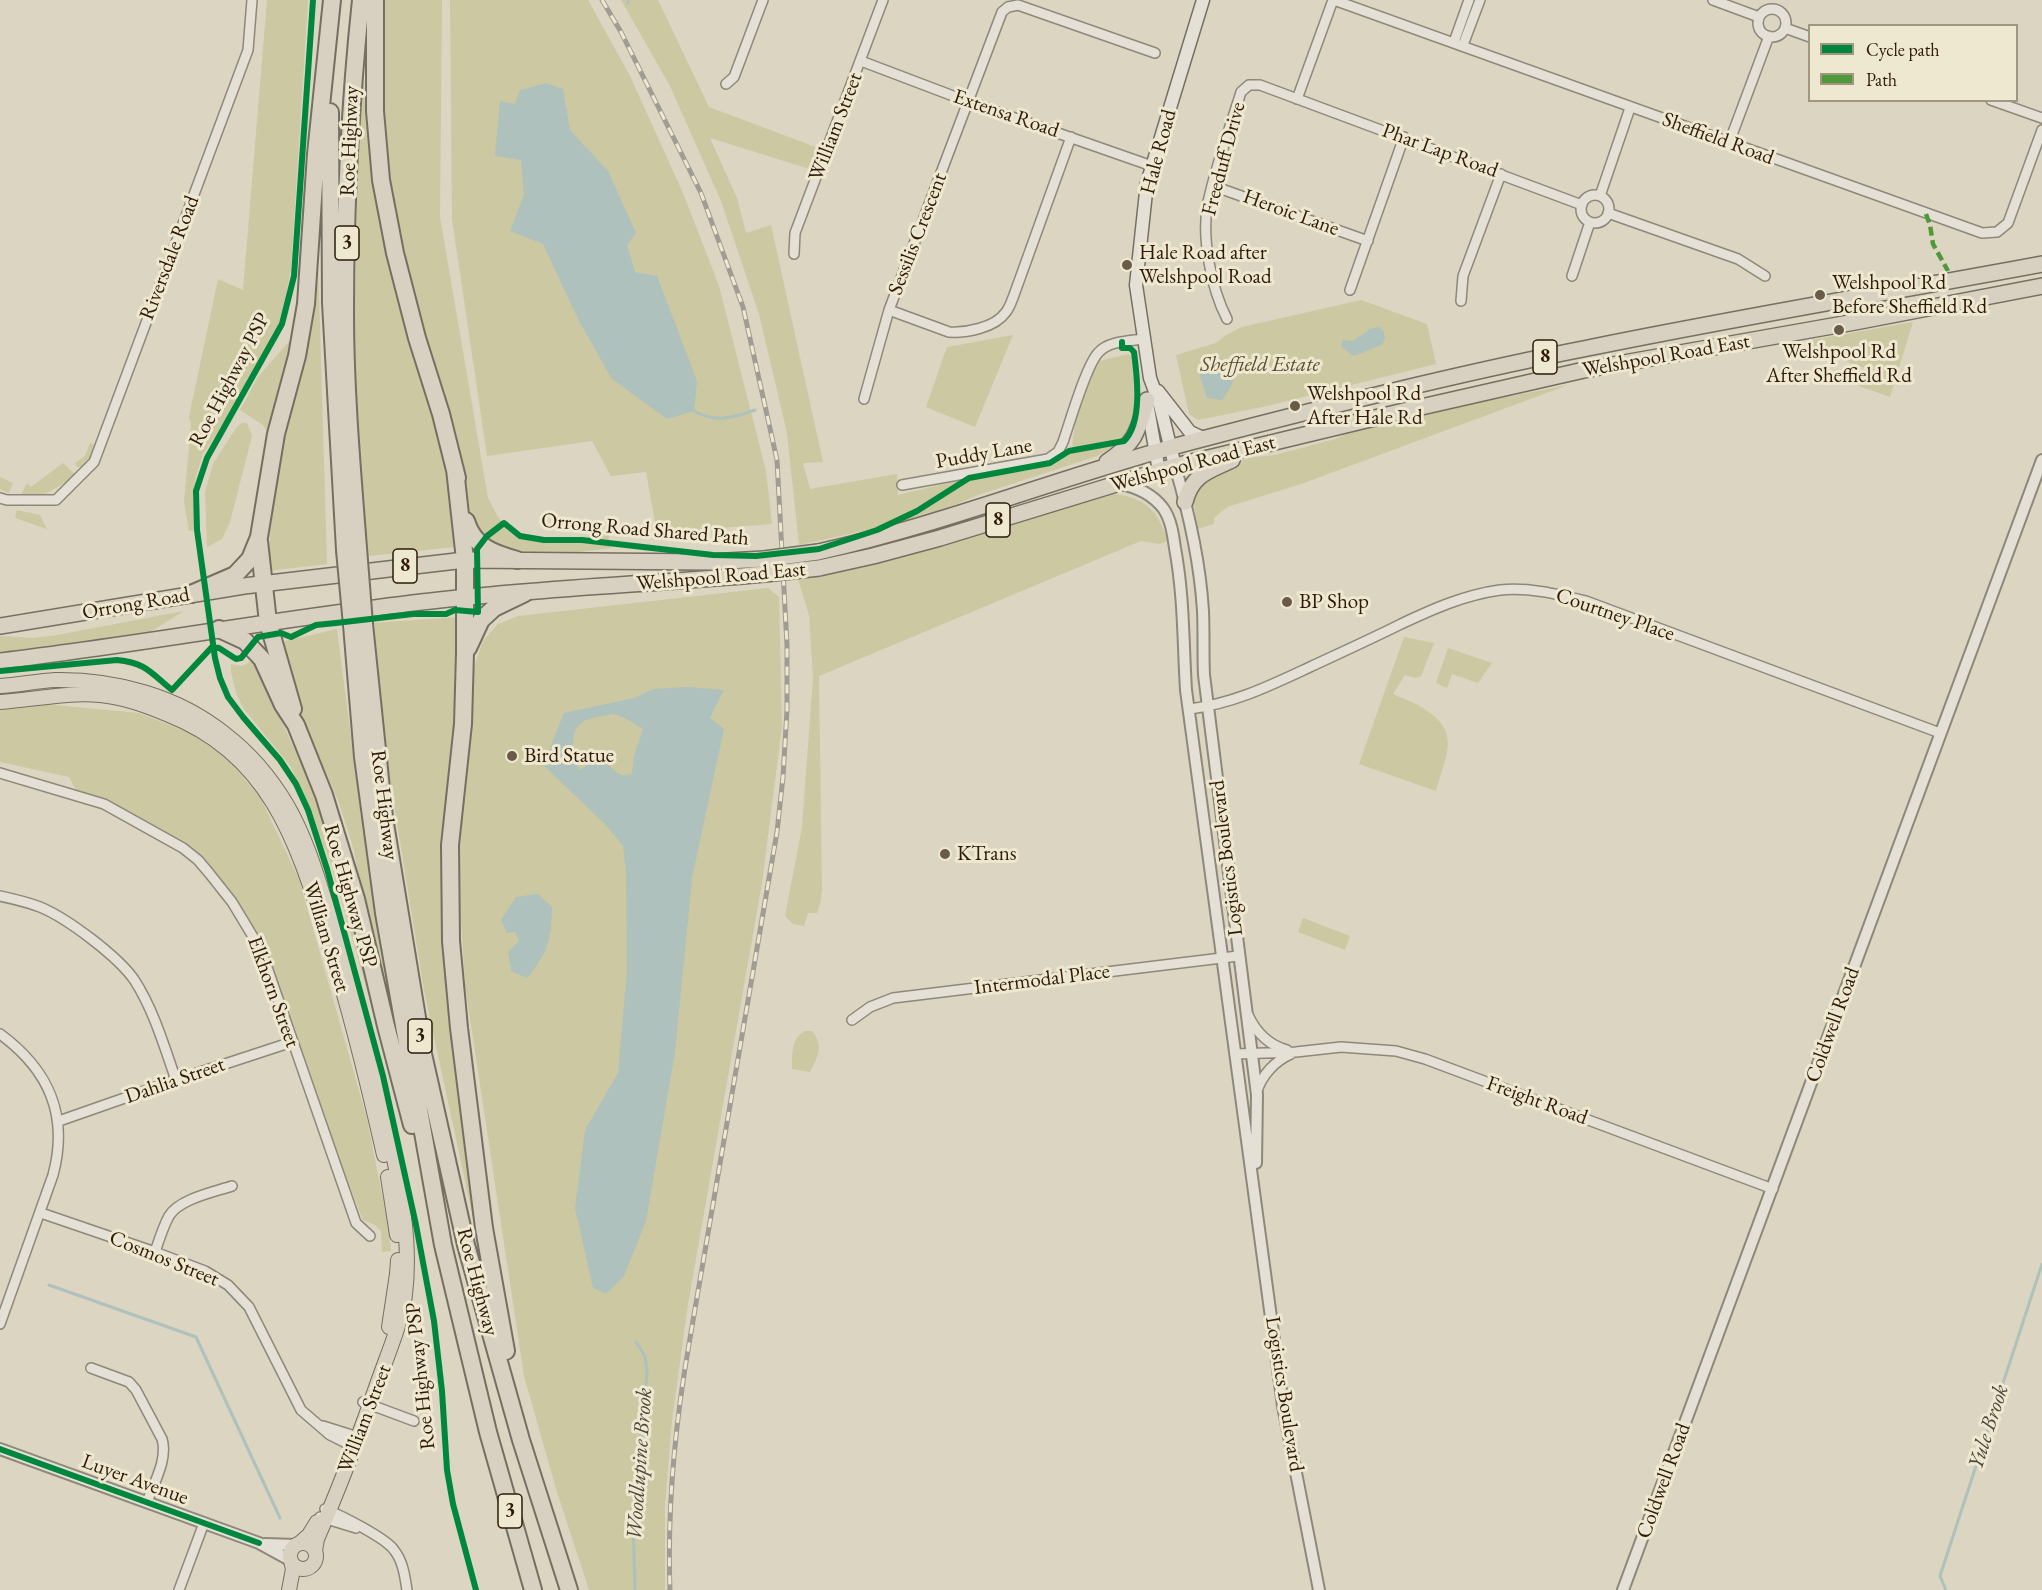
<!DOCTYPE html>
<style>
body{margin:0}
#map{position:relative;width:2042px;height:1590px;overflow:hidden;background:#dcd5c1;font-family:"EB Garamond",serif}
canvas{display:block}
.legend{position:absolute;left:1808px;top:24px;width:210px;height:78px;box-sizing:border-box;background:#efe8d0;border:2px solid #a19680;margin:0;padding:8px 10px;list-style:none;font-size:18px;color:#2d1a09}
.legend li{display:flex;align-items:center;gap:12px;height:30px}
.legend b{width:30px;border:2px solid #a19680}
</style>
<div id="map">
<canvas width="2042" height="1590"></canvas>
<ul class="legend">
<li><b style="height:8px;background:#00873e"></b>Cycle path</li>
<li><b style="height:8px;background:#4f993b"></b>Path</li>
</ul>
</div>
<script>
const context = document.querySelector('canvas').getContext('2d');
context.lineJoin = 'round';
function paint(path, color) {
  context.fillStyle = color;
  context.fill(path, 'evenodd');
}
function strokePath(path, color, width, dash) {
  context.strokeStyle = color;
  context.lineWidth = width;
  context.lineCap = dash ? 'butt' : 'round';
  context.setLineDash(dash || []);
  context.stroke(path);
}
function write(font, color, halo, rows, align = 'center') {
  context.font = font + ' "EB Garamond",serif';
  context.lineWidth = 6;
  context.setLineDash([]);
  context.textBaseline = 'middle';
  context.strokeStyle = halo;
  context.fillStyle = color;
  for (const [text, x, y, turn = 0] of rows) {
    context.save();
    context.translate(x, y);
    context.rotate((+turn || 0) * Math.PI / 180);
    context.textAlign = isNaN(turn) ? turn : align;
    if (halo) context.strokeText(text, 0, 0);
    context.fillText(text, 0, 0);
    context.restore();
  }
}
paint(new Path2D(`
 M267,0H308L291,269L281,320L264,355L226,420L203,454L196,476L193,500L195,530L189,531L184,502L191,424L189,417L218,279L243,290Z
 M375,0H442L440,217L488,498C492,505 496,515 502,522C531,555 570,540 608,533L611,548L517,560L474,539L381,180Z
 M450,0H588L630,76L683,193L719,286L766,471L772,524L657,533L646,472L611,476L592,441L487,456L452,219Z
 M621,0H658L709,107L821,149L813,170L710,138L737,198L746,233L771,225L823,462L803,463L810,489L897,474L898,495L969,478L1012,473L1052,466L1072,452C1073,422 1082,387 1099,361L1129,354L1134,360L1135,411L1122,442L1097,456L978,495L923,518L799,545L787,433L759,314L721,201L670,86Z
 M363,75L369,134L387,253L401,312L445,458L454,501L455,547L368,556C358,504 358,451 356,398C353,290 357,182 363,75Z
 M317,225L327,564L268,571L272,499L309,325Z
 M1361,300L1427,324L1436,364L1267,406L1198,420L1189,414L1176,355L1216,343L1226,335L1242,327Z
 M1913,322L1890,397L1859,386L1865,368L1809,348L1812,340Z
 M1013,335L975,427L926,407L947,347Z
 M293,337L269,435L263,425L240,410L258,377Z
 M1568,385L1301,484L1227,507L1214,518V524L1198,529L1193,498L1196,486L1212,473L1248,458L1275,455L1335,439L1365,425Z
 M242,423H247L252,436L230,522L222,539L207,547L205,492L213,464L236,428Z
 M90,443L97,446L89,460L82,467H77L75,463L85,456Z
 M63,463L76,475C57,488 46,497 23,497L22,493L27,483L31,487Z
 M0,477L13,483L9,493L0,489Z
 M1113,494C1146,498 1157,509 1168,541L1159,544L1141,541L819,676L822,891L820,904L817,913H808L804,926L793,924L785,916L802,827L813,678L809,615L798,579L816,577L1052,508Z
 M17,510L40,515L47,529L15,518Z
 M768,588L779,597L782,726L762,883L688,1304L672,1420L665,1504V1590H589L556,1489L524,1376L465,985L458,869L474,667L483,641L498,624L518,616Z
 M184,611L150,632L127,640L0,656V636L34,638L57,635Z
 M459,617L461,663L443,857L497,1330L424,990L388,767L372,623Z
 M337,629L362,823L408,1086L371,933L353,847L339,803L301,714L277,643Z
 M1404,637L1434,643L1421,676L1416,678L1405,675L1393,694C1403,699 1414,702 1423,708C1462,732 1446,754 1436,791L1359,764Z
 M1448,648L1492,663L1478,683L1452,674L1447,688L1436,683Z
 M252,660L308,777L336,852L384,1039L366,987L330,861L291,767L244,709L236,693L231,672V664C240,666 245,667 252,660Z
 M45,704L139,713L190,733L228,759L260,797L299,879L367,1119L389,1231L391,1251L382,1252L381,1231L375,1225L363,1220L292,1042L261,950L198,860L78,794L69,777L0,762V707Z
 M1303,918L1350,936L1345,950L1298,932Z
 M805,1031H812C824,1045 818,1057 810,1072L792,1069C792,1055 791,1038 805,1031Z`), '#cbc8a2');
paint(new Path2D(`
 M546,83L563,89L570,130L608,171L636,233L627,245L635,272L657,276L697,381L694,411L667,419L612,379L579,321L543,244L510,231L524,195L521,160L495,156L500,101L515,104L520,90Z
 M1378,327L1383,330L1385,337L1383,344L1354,356L1344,349L1341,345L1343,340L1353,341L1370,329Z
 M1214,358L1222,359L1232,364C1235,385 1233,383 1222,400L1207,398L1200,377L1199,368Z
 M688,687L724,690L710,718L724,729L692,878L675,1052L646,1221L624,1276L606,1294L593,1288L575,1208L585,1130L618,1073L627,971L626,872L623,846L605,824L543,765L564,713L634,698L653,689ZM613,714L625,718L643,729L634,756L632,773C623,779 616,772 609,766L608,757L599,756L580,770C572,757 568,730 584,721C592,717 604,716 613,714Z
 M538,894L552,907C551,941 549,951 527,978L511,971L508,952L519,941L515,932L507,933L501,920L516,897Z`), '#afc1bc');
strokePath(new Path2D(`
 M628,3V0
 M694,411C715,423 733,418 755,410
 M49,1285L196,1337L280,1518
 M635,1590L633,1519L647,1373L645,1356L636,1342
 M1946,1590L1940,1576L2042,1264`), '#afc1bc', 3);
const minor = new Path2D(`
 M1334,0L1982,233L1997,232L2008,223L2042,130
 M1713,0L1759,17
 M1758 23a14 14 0 1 1 28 0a14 14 0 1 1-28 0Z
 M1785,28L1810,37
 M1454,42L1469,0
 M1463,45L1480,0
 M861,61L969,102L1152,166
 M726,84L734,77L763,0
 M1297,99L1333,0
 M1991,100L2042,118
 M1729,143L1769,36
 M1213,186L1368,241
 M1581 209a14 14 0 1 1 28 0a14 14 0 1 1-28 0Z
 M1600,196L1630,108
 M1608,213L1738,259L1765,276
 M794,254L795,233L883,0
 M1572,276L1590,222
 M1350,290L1404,137
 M1461,301L1463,276L1501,174
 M889,310L949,332C966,333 995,328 1006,312C1010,307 1012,300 1014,295L1071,137
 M1227,319C1211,288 1201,236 1208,202C1216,165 1230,128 1241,92L1249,85H1260L1582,205
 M864,399L889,310L1002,12L1008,7L1018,5L1155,53
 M902,485L1048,459L1058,452L1063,442C1070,422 1086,366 1098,353C1108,341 1129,341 1143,339
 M0,498L7,500H56L94,462L248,50L252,0
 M1190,709C1235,703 1269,686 1310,667C1340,653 1371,639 1401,624C1433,609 1464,595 1500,590C1529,587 1557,594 1586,601L1940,733
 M0,773L104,804L183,848L198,860L209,873L232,902L261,950L356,1223L370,1236
 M0,896C14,899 27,902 40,907C67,918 119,957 135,981C154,1011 164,1046 176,1080
 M1248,1015C1256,1032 1268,1045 1287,1050
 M852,1020L870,1007L893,998L1238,956
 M0,1034C49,1070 69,1115 53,1175L0,1324
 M1235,1054L1296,1052L1341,1047L1396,1051L1425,1059L1773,1189
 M1257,1091C1262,1075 1275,1061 1291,1054
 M59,1121L176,1080L292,1042
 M41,1213L155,1252L205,1271L228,1285L249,1307L301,1410L330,1435L354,1447
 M155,1252C159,1240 163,1227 169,1216C179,1199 214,1192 232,1186
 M91,1368L129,1382L136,1390L162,1439C168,1459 154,1483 147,1502
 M363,1402L414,1421
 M323,1426L358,1437
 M325,1509C340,1515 386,1538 394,1550C403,1561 405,1577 407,1590
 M320,1517L356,1528
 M179,1590L204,1523`);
const tertiary = new Path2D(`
 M1175,466C1189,513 1200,562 1203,611C1204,632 1203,654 1204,675L1257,1095L1256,1163
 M1120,484C1137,487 1152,494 1163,508C1171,519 1173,534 1175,548C1184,597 1183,641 1186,690L1283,1406L1319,1590
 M0,1449L259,1543L290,1560
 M265,1544L296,1545
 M1623,1590L2042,460`);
const secondary = new Path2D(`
 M1158,391L1190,432L1203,438
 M1147,403L1159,471
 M1175,466L1160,405L1150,378L1136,285L1147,183L1203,0`);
const primary = new Path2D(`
 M0,686C18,685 37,681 55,680C115,679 178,696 225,734C250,753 271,778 287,805C308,841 319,883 332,923C354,989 372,1057 387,1125C399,1182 412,1237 405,1295C401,1324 389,1351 379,1379C360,1433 340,1487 317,1539L315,1551
 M0,702C33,700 66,692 100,695C124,697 147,706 169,715C273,756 298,847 329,944C351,1013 368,1084 384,1155
 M388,1177L397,1235
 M389,1327L397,1274L398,1260
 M300,1543L309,1535L317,1522
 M290 1556a13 13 0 1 1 26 0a13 13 0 1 1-26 0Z
 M289,1590L293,1569L291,1561`);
const trunk = new Path2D(`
 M1107,462C1136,442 1137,433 1147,400
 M1185,502C1192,474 1209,471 1232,460
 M818,552C950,523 1075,471 1206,438C1332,405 1460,373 1588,348C1739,317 1891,292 2042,264
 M819,568L873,556L940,538L1175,466L1408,410L1584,370L1855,322L2042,286
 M0,626L244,586L465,560L710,562L764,559
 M0,661C144,644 287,617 431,601C542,588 654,584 765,574`);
const motorway = new Path2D(`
 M375,0V111L381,180L395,253L417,338L441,414L457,478
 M330,112L331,303L345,550
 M455,469L465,560V653L463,724L450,845L451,941L459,1028L484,1228L506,1351
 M466,521C474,547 493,553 517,560
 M259,541L268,622L293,709
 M358,548C352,470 345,391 345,313C345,209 350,103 361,0
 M191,594L235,575L250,559L259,537L276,434L297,356L306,304L316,154L332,0
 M364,624L384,817L423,1054L466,1245L521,1440L569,1590
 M352,625L363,757L384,913L443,1245L488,1432L533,1590
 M219,629L245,641L262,659L283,705L296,725L324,795L356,899L386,1026L412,1125
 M468,648L481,620L494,608L525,593`);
strokePath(minor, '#8e887b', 12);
strokePath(tertiary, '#8e887b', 14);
strokePath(secondary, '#756f62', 15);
strokePath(primary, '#756f62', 16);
strokePath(trunk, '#756f62', 18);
strokePath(motorway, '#756f62', 20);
strokePath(minor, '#e4e0d6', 9);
strokePath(tertiary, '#e4e0d6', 10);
strokePath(secondary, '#e4e0d6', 12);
strokePath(primary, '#d8d1c2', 14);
strokePath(trunk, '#d8d1c2', 15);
strokePath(motorway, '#d8d1c2', 16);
const rail = new Path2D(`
 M602,0L621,32L701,193L743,307L777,460L787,645V710L783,777L777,832L689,1344C675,1425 667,1507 670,1590`);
strokePath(rail, '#a09c93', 5);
strokePath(rail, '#efe8d0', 3, [9]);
const trunkBridge = new Path2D(`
 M764,559L818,552
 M765,574L819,568`);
const motorwayBridge = new Path2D(`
 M358,548L364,624
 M345,550L352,625`);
strokePath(trunkBridge, '#756f62', 18, []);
strokePath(motorwayBridge, '#756f62', 20, []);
strokePath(trunkBridge, '#d8d1c2', 15);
strokePath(motorwayBridge, '#d8d1c2', 16);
strokePath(new Path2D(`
 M1926,214L1930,225L1933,244L1948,271`), '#4f993b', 4.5, [9, 4.5]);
strokePath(new Path2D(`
 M313,0L294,276L282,324L207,458L196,491L197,530L215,658L220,678L228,697L243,717L280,760L296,784L308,810L327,869L383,1076L416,1225L434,1321L442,1391L447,1470L453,1504L476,1590
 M0,671L117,660C146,663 150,672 172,690L212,647L219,648L236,659L241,658L258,637L281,633L291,637L316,625L336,623L413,614H446L455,610L478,612L477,549L487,536L504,523L520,536L544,540H582L713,555L756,556L819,549L877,530L917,511L969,478L1050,463L1069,451L1124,441C1143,423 1137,375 1134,352L1130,348H1122V342
 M0,1449L259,1543`), '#00873e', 6);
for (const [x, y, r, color] of [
 [1127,265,6,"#6a5b49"],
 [1820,295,6,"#6a5b49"],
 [1839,330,6,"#6a5b49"],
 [1295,406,6,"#6a5b49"],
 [1287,602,6,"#6a5b49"],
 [512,756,6,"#6a5b49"],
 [945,854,6,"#6a5b49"]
]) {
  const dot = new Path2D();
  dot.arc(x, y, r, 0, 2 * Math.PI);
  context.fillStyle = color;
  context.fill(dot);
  strokePath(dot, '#efe8d0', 2);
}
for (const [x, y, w] of [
 [347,243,24],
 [1545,357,24],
 [998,520,24],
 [405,566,24],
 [420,1036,24],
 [510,1511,24]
]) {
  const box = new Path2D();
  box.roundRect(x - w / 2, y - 17, w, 34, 4.5);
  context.fillStyle = '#efe8d0';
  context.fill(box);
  strokePath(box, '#2d1a09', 1.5);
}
write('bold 20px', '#2d1a09', null, [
 ["3",347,243],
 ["8",1545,357],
 ["8",998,520],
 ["8",405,566],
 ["3",420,1036],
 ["3",510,1511]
]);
write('21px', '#2d1a09', '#efe8d0', [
 ["Extensa Road",1006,114,19],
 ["William Street",836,127,-69],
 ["Sheffield Road",1718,139,20],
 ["Roe Highway",350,141,-88],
 ["Phar Lap Road",1440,151,20],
 ["Hale Road",1159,152,-75],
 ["Freeduff Drive",1224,159,-75],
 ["Heroic Lane",1291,213,20],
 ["Sessilis Crescent",918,234,-69],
 ["Riversdale Road",170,258,-69],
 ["Welshpool Road East",1666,356,-10],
 ["Roe Highway PSP",230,380,-62],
 ["Puddy Lane",984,454,-10],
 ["Welshpool Road East",1193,464,-15],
 ["Orrong Road Shared Path",645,530,5],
 ["Welshpool Road East",721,577,-5],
 ["Orrong Road",136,604,-10],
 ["Courtney Place",1615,615,19],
 ["Roe Highway",384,805,83],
 ["Logistics Boulevard",1227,858,-97],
 ["Roe Highway PSP",350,896,74],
 ["William Street",326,937,73],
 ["Intermodal Place",1042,980,-7],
 ["Elkhorn Street",273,992,70],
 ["Coldwell Road",1833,1025,-70],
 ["Dahlia Street",175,1081,-19],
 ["Freight Road",1537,1101,20],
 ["Cosmos Street",164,1259,22],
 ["Roe Highway",477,1282,75],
 ["Roe Highway PSP",421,1376,-96],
 ["Logistics Boulevard",1284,1394,81],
 ["William Street",365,1419,-69],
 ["Luyer Avenue",135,1480,20],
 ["Coldwell Road",1664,1481,-70]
]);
write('21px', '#2d1a09', '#efe8d0', [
 ["Hale Road after",1139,253],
 ["Welshpool Road",1139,277],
 ["Welshpool Rd",1832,283],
 ["Before Sheffield Rd",1832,307],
 ["Welshpool Rd",1839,352,"center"],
 ["After Sheffield Rd",1839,376,"center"],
 ["Welshpool Rd",1307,394],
 ["After Hale Rd",1307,418],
 ["BP Shop",1299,602],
 ["Bird Statue",524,756],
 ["KTrans",957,854]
], 'left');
write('italic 21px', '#584b2f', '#efe8d0', [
 ["Sheffield Estate",1260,365]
]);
write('italic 22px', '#4e493e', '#efe8d0', [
 ["Yule Brook",1989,1427,-72],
 ["Woodlupine Brook",640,1464,-86]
]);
</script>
